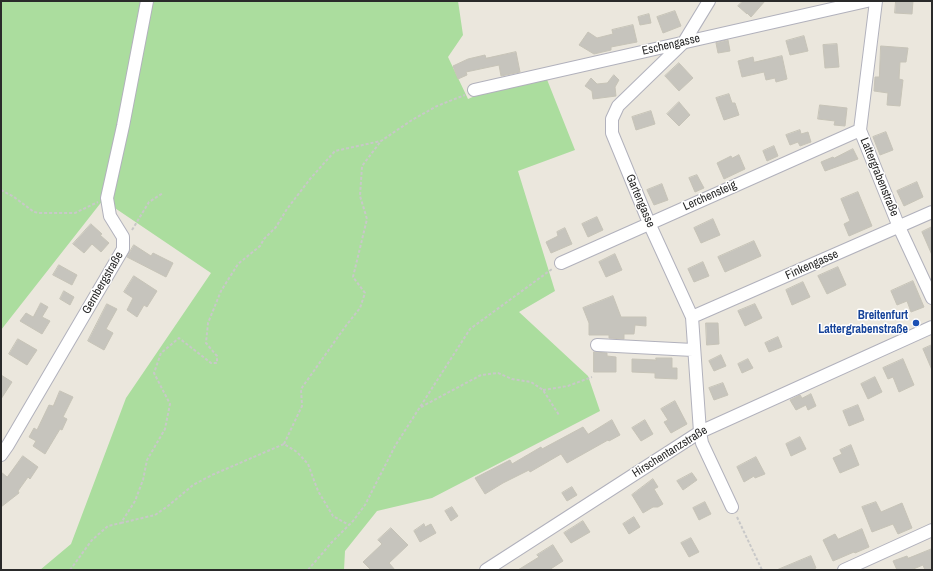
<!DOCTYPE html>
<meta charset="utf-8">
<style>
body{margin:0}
#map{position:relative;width:933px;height:571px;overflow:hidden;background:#ebe7dd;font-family:"Archivo Narrow",sans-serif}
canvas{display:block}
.frame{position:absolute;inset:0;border:2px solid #2a2a2a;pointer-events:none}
</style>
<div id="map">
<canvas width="933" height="571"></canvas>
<div class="frame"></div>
</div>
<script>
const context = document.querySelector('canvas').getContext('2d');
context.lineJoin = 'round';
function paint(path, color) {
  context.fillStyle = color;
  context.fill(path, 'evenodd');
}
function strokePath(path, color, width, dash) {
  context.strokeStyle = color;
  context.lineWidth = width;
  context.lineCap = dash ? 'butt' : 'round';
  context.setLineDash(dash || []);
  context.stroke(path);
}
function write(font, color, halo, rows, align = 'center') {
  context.font = font + ' "Archivo Narrow",sans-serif';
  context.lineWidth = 3;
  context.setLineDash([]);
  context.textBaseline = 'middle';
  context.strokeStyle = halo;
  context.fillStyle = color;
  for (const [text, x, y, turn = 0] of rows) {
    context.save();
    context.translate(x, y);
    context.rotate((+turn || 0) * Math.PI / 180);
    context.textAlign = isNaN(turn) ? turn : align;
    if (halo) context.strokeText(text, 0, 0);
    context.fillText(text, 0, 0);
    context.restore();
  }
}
paint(new Path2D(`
 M1,1H458L463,35L448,57L468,99L491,89L546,77L575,150L518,171L555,291L519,312L588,376L600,411L432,498L377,511L345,551L344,570H40L71,544L126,398L211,273L103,200L1,330Z`), '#abdd9e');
const building = new Path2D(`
 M743,1H765L751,17L747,13V14L738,6Z
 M896,1H913L912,14L895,13Z
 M675,11L681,26L663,33L657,17Z
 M649,14L651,23L640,25L638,17Z
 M633,25L637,42L611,47V50L594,54L579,45L588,32L597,38L613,34L612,30Z
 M804,36L808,51L790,55L786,41Z
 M728,40L730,51L718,53L716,43Z
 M837,44L839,67L825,68L823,45Z
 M881,46L908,48L906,62H900L899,79L903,80L900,106L887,105L888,93L874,91L875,77H879Z
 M516,52L520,72L501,76L499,65L466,72L467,75L458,79L453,66L468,59L485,55L486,58Z
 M782,56L787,79L776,82L775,78L766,80L764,72L742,77L738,61L753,57L754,62Z
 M679,63L693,78L679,91L665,76Z
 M614,75L619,80L615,87L616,96L593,99L592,91L585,86L591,78L597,84L607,83Z
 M729,94L732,103H735L739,115L724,120L716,98Z
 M679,102L690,115L679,126L667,114Z
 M820,105L847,108L845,126L834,125L835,121L818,119Z
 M651,111L655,124L636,130L632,117Z
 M800,130L801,134L808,132L811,142L800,146L798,142L790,145L786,135Z
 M886,132L893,150L880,155L873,137Z
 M774,146L778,156L767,161L763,151Z
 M853,149L858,159L825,171L821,162L833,157L834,158Z
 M739,155L745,169L724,179L717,163L731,156L732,158Z
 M697,175L704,188L695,192L689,178Z
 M917,182L923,197L904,206L897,191Z
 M662,184L668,200L654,205L647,190Z
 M858,192L872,226L849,236L844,224L850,221L841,199Z
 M597,217L603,230L588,237L582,224Z
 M713,219L720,235L701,243L694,228Z
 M91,224L102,234L100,235L109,243L101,252L92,244L84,253L73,244Z
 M932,227V255L922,232Z
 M565,228L572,244L551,253L546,242L558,236L557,232Z
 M754,241L761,256L725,272L718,257Z
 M134,245L151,256L153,253L173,263L166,277L127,257Z
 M615,254L622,270L606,277L599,262Z
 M703,262L709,276L694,282L688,269Z
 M59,265L77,275L72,285L53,275Z
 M838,267L846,285L827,294L818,276Z
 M134,276L157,291L147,307L144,305L137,317L127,310L133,298L124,292Z
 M913,281L924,307L911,312L907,301L897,305L891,291Z
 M803,282L810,297L792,305L786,290Z
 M64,291L74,297L70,305L60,299Z
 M613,296L621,317H646V326L635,325L634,334H624V339L609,338V335H589V323L583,308Z
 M41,303L48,307L42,317L50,321L42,334L20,321L26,313L33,317Z
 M107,304L117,309L106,329L113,333L104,350L88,341Z
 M755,304L762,318L745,326L738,311Z
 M706,323H718L719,344L707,345Z
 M778,337L782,347L769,352L765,343Z
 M18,339L37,350L27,365L9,354Z
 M932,345V370L923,349Z
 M594,352L607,353V356L616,357V372H594Z
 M721,355L726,366L714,371L709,361Z
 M656,358H672V368H677V379L655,378V373L632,372V359L656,360Z
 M748,359L753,368L742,373L738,364Z
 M903,359L914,385L899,392L893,377L888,379L883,368Z
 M1,375L12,382L1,399Z
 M875,377L882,392L868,399L861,384Z
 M723,383L728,395L714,400L709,388Z
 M60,391L73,397L63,417L67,419L62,430L60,429L45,454L33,446L36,441L29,437L34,428L37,430L49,405L53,406Z
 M811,394L816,406L808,410L806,405L796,410L790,400L800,395L802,398Z
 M675,401L687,424L671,433L664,422L668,420L661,409Z
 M858,405L864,420L849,426L843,411Z
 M612,420L620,435L609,441L608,440L567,463L561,454L530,472L529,470L503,483L485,494L475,478L510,460L512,464L541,447L542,449L583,427L588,434Z
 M645,420L653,434L641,441L632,428Z
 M800,437L806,449L791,456L786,444Z
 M851,445L859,465L840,473L833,458L842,454L840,450Z
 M23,456L38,467L30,479L28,477L18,491L19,493L1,507V472L7,477Z
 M756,457L765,474L755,478L754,476L744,482L737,467Z
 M692,473L697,480L683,490L677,481Z
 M653,479L658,487L654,489L663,504L658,507H653L643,513L632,495Z
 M572,487L577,495L567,501L562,493Z
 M705,502L711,514L699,520L693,508Z
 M876,502L881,512L902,503L912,528L898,534L893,524L872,532L862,507Z
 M452,507L458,516L451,521L445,511Z
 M634,517L640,527L629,534L623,524Z
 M583,521L590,532L571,543L564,533Z
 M424,524L425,527L431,524L436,533L420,542L414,531Z
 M391,528L408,545L389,563L395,570H371L363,562L382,544L378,540Z
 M862,529L869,547L855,553L854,552L833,561L823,540L835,534L838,539Z
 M691,538L699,552L689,557L681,543Z
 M553,545L563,561L549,570H518L539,557L537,555Z
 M932,549V570H925L923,565L911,570H897L893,561L907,556L908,558Z
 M811,556L816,568L811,570H777Z`);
paint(building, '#c6c4bd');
strokePath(building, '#c6c3b7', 1);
const street = new Path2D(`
 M709,1L684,42L618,106L612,119V133L649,223L692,317L700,432L702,443L732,507
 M876,1L860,130L899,227L932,298
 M474,90L867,1
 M561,263L860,130
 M692,317L932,212
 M597,345L693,350
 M1,455L8,445L123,249V237L110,216L107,198L123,126L147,1
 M486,570L700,432L932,327
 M844,570L932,530`);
strokePath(street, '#b1b1bc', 14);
strokePath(new Path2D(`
 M1,190L14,197L34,212L39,213H75L98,202
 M132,230L149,202L163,193
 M543,390L568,386L592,377
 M421,407L481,375L498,373L512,379L531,382L543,390L559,415
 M284,444L302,406L301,389L345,327L360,308L365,293L353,277L367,219L360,196L362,166L381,141
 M737,517L762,570
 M121,523L155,515L168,506L193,485L212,475L284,444L297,452L308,464L318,491L333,516L349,525
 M70,570L92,540L108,526L121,523L135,501L143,480L147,460L165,429L170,404L154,373L161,353L179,338L211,363H217V356L206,343L208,323L221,291L238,264L260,246L264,239L276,227L287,209L310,179L335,151L381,141L412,120L437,106L465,95
 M308,570L332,542L353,521L365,505L395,446L470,329L552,269`), '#c8c8c8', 2, [3, 2]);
strokePath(street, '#fff', 12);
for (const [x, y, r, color] of [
 [916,323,4,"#1a4fb4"]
]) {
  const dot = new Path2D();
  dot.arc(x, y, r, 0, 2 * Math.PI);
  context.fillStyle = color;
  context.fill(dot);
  strokePath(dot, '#fff', 1.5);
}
write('12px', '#2a2a2a', '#fff', [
 ["Eschengasse",671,45,-13],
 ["Lattergrabenstraße",879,177,68],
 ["Lerchensteig",710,196,-24],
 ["Gartengasse",640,201,67],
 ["Finkengasse",812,265,-24],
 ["Gernbergstraße",103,283,-60],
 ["Hirschentanzstraße",670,452,-32]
]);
write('bold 12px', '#164399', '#fff', [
 ["Breitenfurt",908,316],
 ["Lattergrabenstraße",908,330]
], 'right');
</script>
